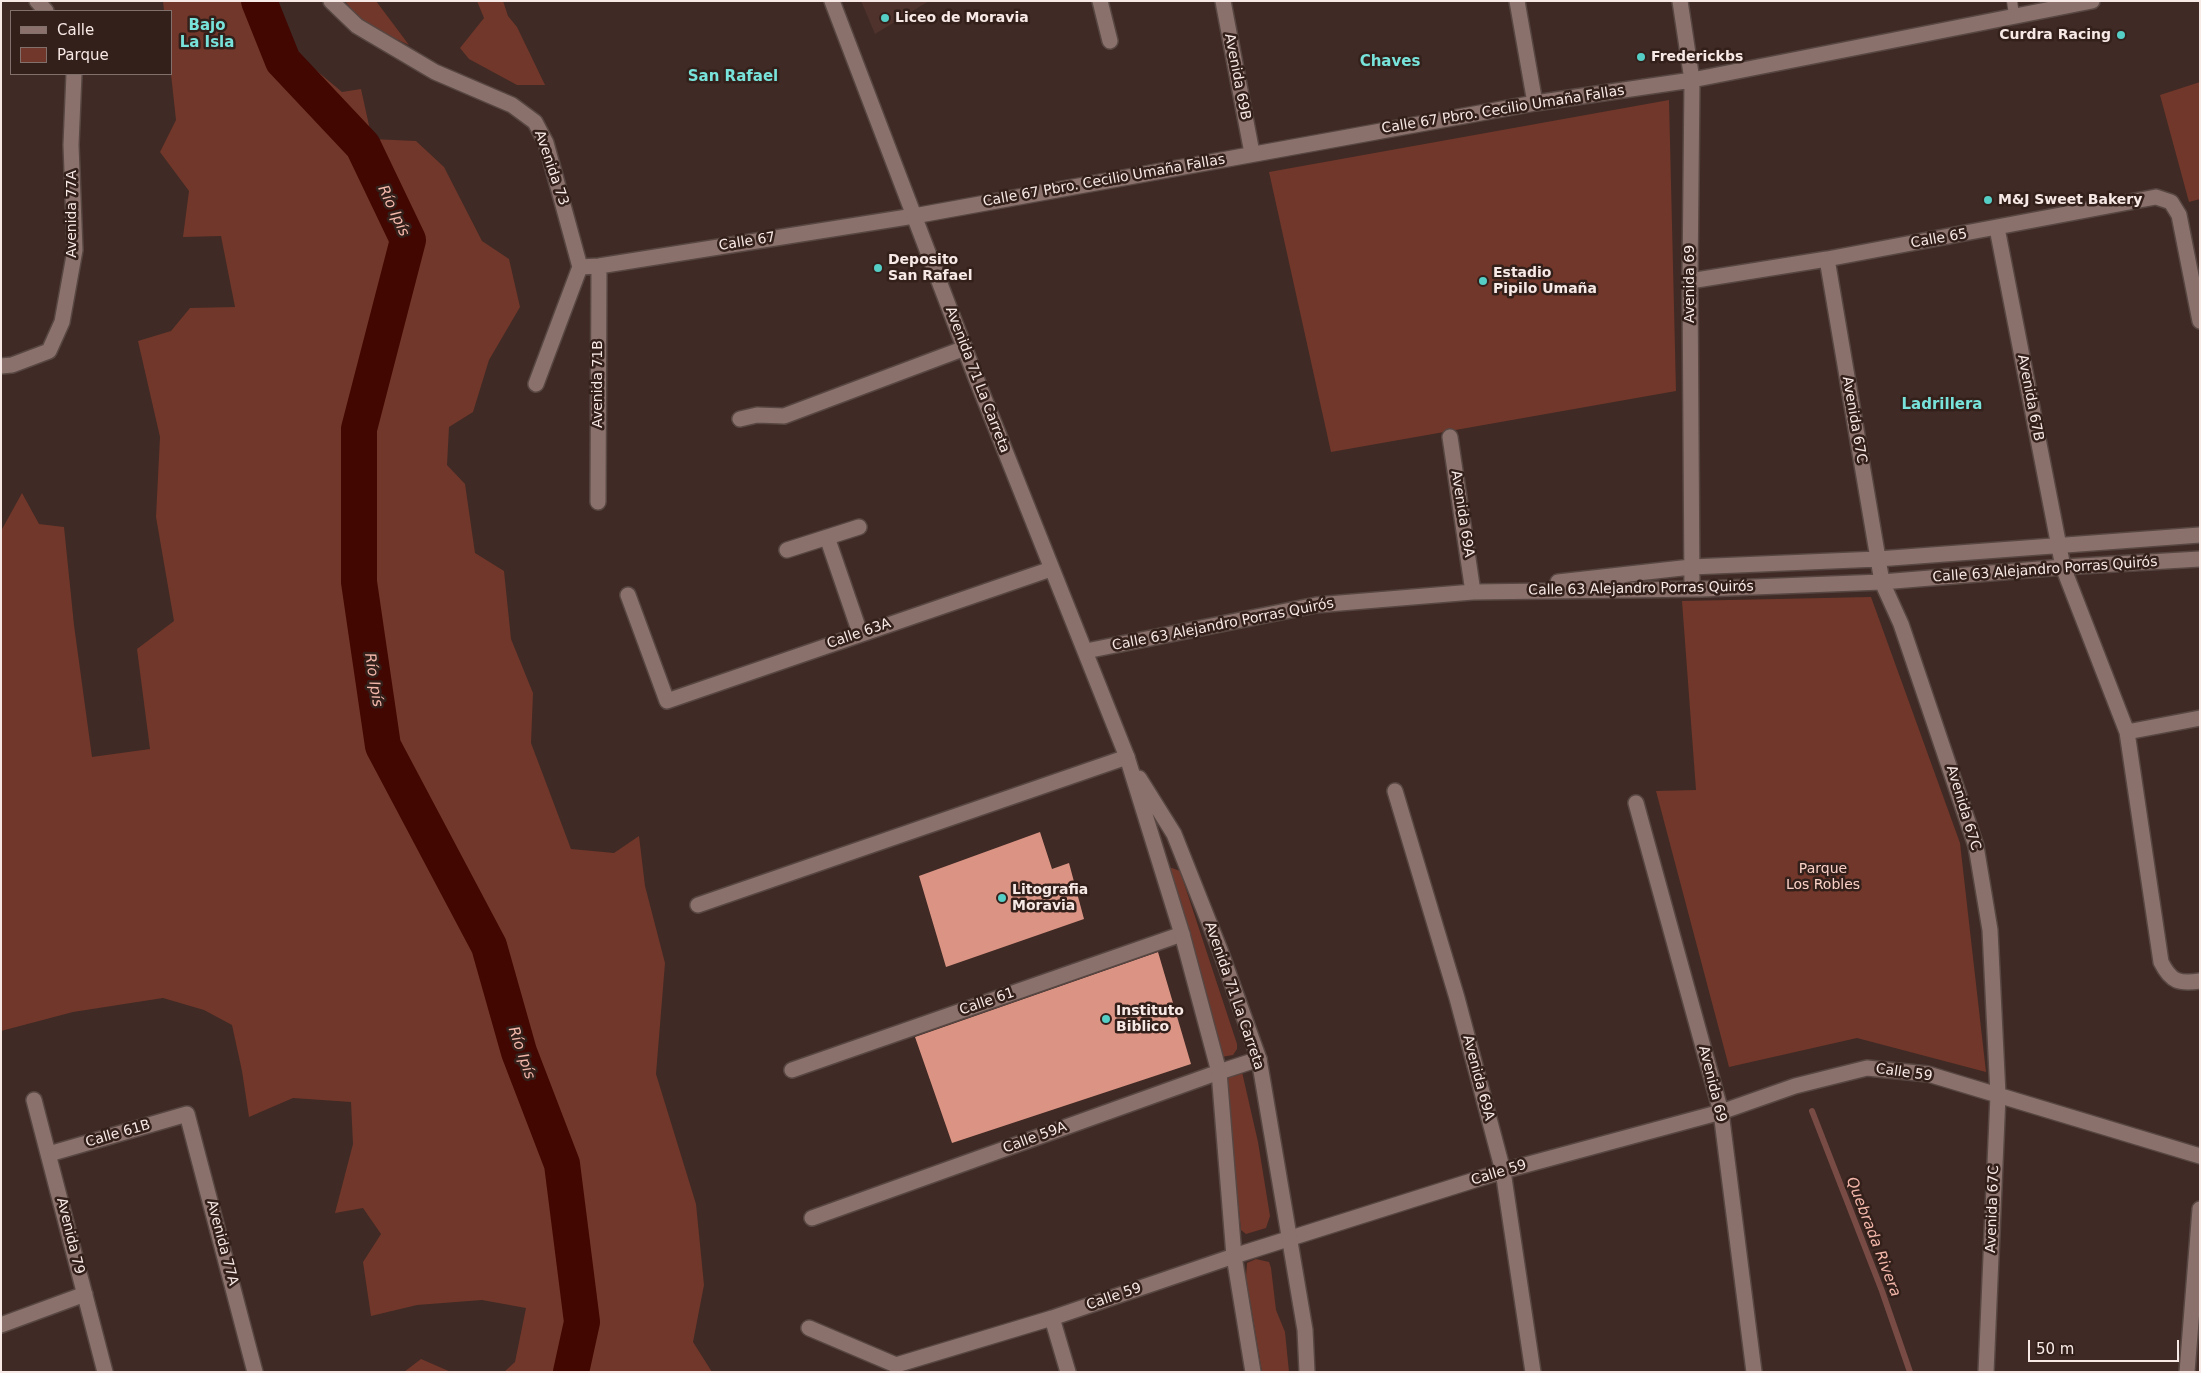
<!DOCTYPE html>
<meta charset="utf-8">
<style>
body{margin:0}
#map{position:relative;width:2201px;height:1373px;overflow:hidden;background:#3f2a25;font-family:"DejaVu Sans",sans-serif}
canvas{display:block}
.frame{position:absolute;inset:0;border:2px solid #f7e9e6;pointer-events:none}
.legend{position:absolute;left:10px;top:10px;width:162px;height:65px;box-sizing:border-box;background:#34201b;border:1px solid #82706c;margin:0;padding:6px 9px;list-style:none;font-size:15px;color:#f7e9e6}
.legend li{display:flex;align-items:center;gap:10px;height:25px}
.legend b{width:25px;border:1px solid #82706c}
.scale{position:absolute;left:2028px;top:1340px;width:151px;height:22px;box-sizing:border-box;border:2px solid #f7e9e6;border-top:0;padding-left:6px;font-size:15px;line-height:18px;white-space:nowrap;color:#f7e9e6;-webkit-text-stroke:4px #34201b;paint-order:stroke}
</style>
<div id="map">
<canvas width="2201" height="1373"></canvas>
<div class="frame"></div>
<ul class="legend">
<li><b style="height:6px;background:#8a716c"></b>Calle</li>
<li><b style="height:14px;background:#71372a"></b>Parque</li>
</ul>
<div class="scale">50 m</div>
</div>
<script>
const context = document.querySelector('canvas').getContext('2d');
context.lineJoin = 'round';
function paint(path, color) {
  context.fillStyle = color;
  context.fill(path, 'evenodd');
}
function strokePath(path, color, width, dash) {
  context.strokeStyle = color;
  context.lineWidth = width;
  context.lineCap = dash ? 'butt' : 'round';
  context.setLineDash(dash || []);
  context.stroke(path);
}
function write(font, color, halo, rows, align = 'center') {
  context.font = font + ' "DejaVu Sans",sans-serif';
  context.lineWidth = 5;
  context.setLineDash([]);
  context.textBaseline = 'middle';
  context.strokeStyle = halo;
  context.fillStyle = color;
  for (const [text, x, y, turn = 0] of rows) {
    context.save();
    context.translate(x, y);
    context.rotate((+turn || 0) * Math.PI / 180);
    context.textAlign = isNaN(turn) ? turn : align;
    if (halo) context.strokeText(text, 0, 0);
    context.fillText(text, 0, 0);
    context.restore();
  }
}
paint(new Path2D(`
 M861,1H929L875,34Z`), '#4e322b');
paint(new Path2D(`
 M163,1H255L256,20L342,92L361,89L372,139L416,141L444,167L482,241L509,259L520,307L489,360L473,412L449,427L447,465L465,484L475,553L504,571L511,639L533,693L531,743L571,849L614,853L639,836L645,886L665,963L656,1074L696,1204L704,1285L693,1342L712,1372H504L515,1362L526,1308L482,1300L417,1305L371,1316L363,1262L381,1234L363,1208L335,1213L353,1144L351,1102L293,1098L249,1117L242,1071L232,1025L204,1010L163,998L73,1012L1,1031V531L22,493L39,524L64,527L74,625L92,757L150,749L137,649L174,621L156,517L160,437L138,341L171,331L190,308L235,307L221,236L183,237L189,191L160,152L176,120L171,74V11H164Z
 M345,1H376L409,45L362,23Z
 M477,1H503L508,16L517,27L545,85H517L469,59L460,48L484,18Z
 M2200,82V199L2189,202L2160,95Z
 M1669,100L1676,391L1331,452L1269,172Z
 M1871,597L1960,843L1986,1072L1857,1038L1729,1067L1656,791L1696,790L1682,601Z
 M1172,868L1180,871L1237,1044V1049L1233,1055L1221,1057L1166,870Z
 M1239,1069L1242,1072L1258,1142L1270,1216L1266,1228L1246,1234L1241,1230L1234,1163L1225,1144L1224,1073Z
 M1256,1259L1269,1262L1271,1268L1276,1310L1285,1332L1289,1372H1262L1246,1277L1247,1263Z
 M421,1359L451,1372H404Z`), '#71372a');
strokePath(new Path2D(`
 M1812,1111L1882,1291L1910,1372`), '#784b45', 6);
strokePath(new Path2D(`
 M259,1L283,61L363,146L408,240L359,429V582L383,746L489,946L519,1052L562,1164L582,1322L571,1372`), '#420700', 36);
paint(new Path2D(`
 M1040,832L1052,869L1069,863L1084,919L946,967L919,876Z
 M1158,952L1191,1064L952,1143L915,1037Z`), '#db9484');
const lane = new Path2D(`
 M2012,1L2014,15`);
const street = new Path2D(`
 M37,1L46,11
 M331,1L357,26L435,72L512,105L535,122L546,143L580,267L536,384
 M1100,1L1110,41
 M1223,1L1252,153
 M1517,1L1535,103
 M1680,1L1692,80L1690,281L1692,589
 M1997,228L2063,567L2127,732L2161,962C2171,982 2179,984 2200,981
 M1827,259L1882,582L1901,624L1976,846L1990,930L1998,1095L1986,1372
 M580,267L599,266L914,216L1535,103L1692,80L2092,1
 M1690,281L1827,259L2156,197L2171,202L2179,215L2200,321
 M1,366L12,365L49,351L62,322L75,250L71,145L74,74
 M740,419L757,415L784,416L965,348
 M1450,437L1473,592
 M598,502L599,266
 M827,537L860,633
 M787,550L859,527
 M1558,582L1691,567L1878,559L2200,535
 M628,595L667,701L1051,569
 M1086,651L1316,605L1473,592L1702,589L1882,582L2063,567L2200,559
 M2127,732L2200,718
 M1395,791L1457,998L1503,1171L1533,1372
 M1636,803L1721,1112L1754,1372
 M698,905L1127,757
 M792,1070L1182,934
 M34,1100L105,1372
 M49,1154L187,1114L255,1372
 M812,1218L1219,1072L1259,1059
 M1052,1318L1068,1372
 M1,1325L85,1294
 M809,1328L896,1365L1052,1318L1234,1256L1503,1171L1721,1112L1795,1086L1867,1068L1928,1074L2200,1156
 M2187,1372L2200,1209`);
const secondary = new Path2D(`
 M832,1L976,378L1127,757L1182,934L1219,1072L1234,1256L1253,1372
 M1139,778L1174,834L1220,950L1259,1059L1305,1330L1307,1372`);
strokePath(lane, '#574642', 12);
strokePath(street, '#574642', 18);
strokePath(secondary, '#574642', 18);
strokePath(lane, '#8a716c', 10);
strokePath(street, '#8a716c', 15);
strokePath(secondary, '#8a716c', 15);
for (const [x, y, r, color] of [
 [885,18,5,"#55cec5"],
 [2121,35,5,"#55cec5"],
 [1641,57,5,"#55cec5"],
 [1988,200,5,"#55cec5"],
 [878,268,5,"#55cec5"],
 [1483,281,5,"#55cec5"],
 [1002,898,5,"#55cec5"],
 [1106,1019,5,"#55cec5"]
]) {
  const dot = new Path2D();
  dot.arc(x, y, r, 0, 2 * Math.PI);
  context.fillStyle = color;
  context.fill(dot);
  strokePath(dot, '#34201b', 2);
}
write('bold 14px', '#f7e9e6', '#34201b', [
 ["Liceo de Moravia",895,18],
 ["Curdra Racing",2111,35,"right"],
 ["Frederickbs",1651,57],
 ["M&J Sweet Bakery",1998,200],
 ["Deposito",888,260],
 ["San Rafael",888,276],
 ["Estadio",1493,273],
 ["Pipilo Umaña",1493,289],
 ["Litografia",1012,890],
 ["Moravia",1012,906],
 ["Instituto",1116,1011],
 ["Biblico",1116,1027]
], 'left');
write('14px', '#f7e9e6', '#34201b', [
 ["Avenida 69B",1237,77,79],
 ["Calle 67 Pbro. Cecilio Umaña Fallas",1503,110,-9],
 ["Avenida 73",551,168,71],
 ["Calle 67 Pbro. Cecilio Umaña Fallas",1104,181,-10],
 ["Avenida 77A",72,214,-90],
 ["Calle 65",1939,239,-10],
 ["Calle 67",747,242,-9],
 ["Avenida 69",1690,284,-90],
 ["Avenida 71 La Carreta",977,380,69],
 ["Avenida 71B",598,384,-90],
 ["Avenida 67B",2030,398,79],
 ["Avenida 67C",1854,420,80],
 ["Avenida 69A",1462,514,81],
 ["Calle 63 Alejandro Porras Quirós",2045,570,-4],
 ["Calle 63 Alejandro Porras Quirós",1641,589,-1],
 ["Calle 63 Alejandro Porras Quirós",1223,625,-11],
 ["Calle 63A",859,634,-19],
 ["Avenida 67C",1963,808,73],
 ["Avenida 71 La Carreta",1234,996,71],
 ["Calle 61",987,1002,-19],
 ["Calle 59",1904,1073,8],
 ["Avenida 69A",1478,1078,75],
 ["Avenida 69",1712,1084,76],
 ["Calle 61B",118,1134,-16],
 ["Calle 59A",1035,1138,-20],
 ["Calle 59",1499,1173,-17],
 ["Avenida 67C",1993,1209,-88],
 ["Avenida 79",70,1236,76],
 ["Avenida 77A",222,1243,75],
 ["Calle 59",1114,1297,-19]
]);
write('14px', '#fad1c7', '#34201b', [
 ["Parque",1823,869],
 ["Los Robles",1823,885]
]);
write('bold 15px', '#78e3da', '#34201b', [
 ["Bajo",207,26],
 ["La Isla",207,43],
 ["Chaves",1390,62],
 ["San Rafael",733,77],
 ["Ladrillera",1942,405]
]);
write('italic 15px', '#f3b7aa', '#34201b', [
 ["Río Ipís",393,211,65],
 ["Río Ipís",373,680,81],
 ["Río Ipís",521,1053,71],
 ["Quebrada Rivera",1873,1237,69]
]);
</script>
